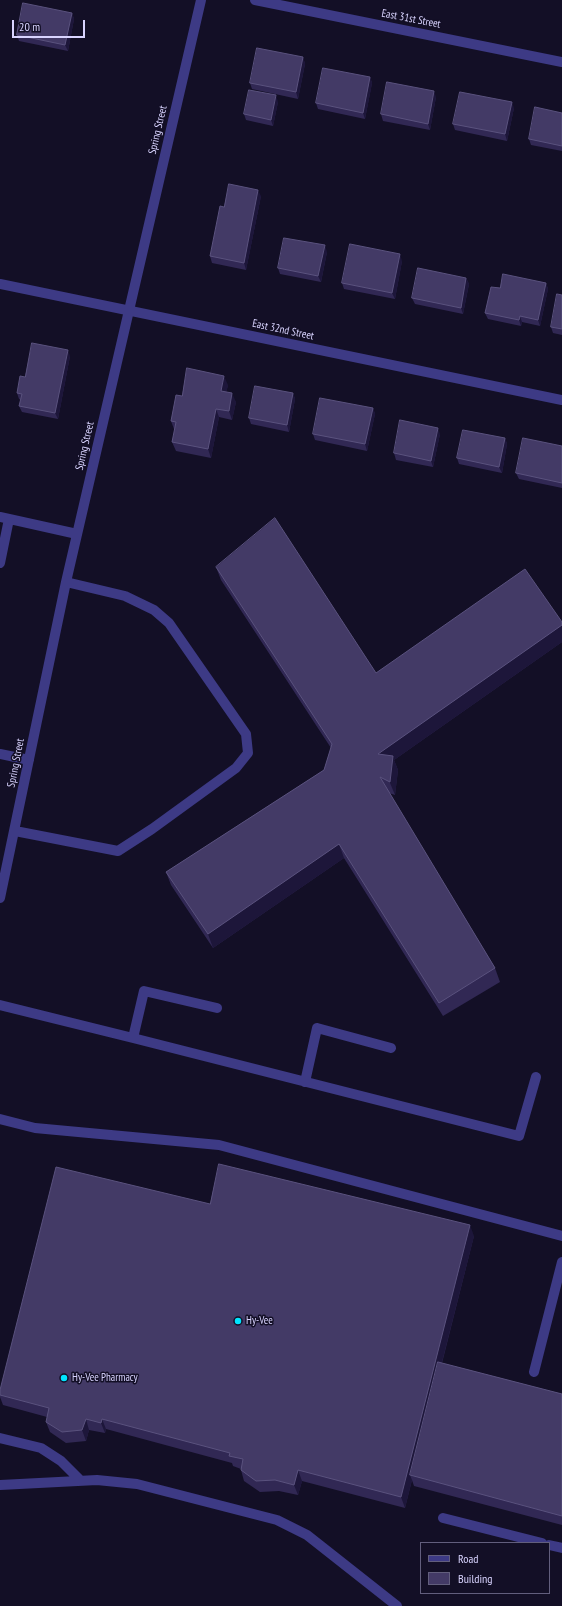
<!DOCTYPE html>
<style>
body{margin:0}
#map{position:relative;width:562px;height:1606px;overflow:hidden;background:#130f26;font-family:"PT Sans Narrow",sans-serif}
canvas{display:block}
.legend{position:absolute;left:420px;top:1542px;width:130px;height:52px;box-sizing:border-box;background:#130f26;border:1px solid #625e7d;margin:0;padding:5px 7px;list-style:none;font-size:12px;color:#d9d4ff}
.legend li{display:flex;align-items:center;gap:8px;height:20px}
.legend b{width:20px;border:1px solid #625e7d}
.scale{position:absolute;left:12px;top:20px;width:73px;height:18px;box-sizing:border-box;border:2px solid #d9d4ff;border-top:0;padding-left:5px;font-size:12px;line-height:14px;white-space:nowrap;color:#d9d4ff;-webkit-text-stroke:3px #130f26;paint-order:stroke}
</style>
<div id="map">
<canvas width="562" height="1606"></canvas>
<ul class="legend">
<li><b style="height:5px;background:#3d3a85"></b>Road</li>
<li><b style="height:11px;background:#433a66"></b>Building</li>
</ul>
<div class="scale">20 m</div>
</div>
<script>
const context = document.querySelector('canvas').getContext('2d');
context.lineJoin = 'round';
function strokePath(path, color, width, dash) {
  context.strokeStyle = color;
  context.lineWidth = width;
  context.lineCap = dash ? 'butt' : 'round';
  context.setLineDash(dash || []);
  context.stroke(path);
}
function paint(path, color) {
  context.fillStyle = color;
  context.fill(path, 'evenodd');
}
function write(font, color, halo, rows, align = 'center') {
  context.font = font + ' "PT Sans Narrow",sans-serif';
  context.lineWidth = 3;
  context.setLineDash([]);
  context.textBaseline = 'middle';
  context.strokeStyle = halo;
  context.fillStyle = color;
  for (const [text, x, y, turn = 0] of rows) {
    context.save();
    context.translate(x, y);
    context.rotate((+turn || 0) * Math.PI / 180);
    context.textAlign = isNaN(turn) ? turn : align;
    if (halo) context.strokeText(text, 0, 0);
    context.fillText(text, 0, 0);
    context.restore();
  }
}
strokePath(new Path2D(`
 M255,0L562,62
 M0,284L562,400
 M0,517L77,534
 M0,563L9,519
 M0,754L29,760
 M15,831L118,851L152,829L236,768L248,753L246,734L169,623L154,610L125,596L66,582
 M0,898L66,582L201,0
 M0,1005L133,1038L519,1136L536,1077
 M133,1038L144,991L217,1008
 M305,1082L317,1028L391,1048
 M0,1119L35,1128L219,1145L562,1236
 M534,1372L562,1262
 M0,1438L41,1448L61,1461L80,1480
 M0,1485L97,1480L137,1484L277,1520L307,1535L397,1606
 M443,1518L542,1543
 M549,1545L562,1548`), '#3d3a85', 10);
paint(new Path2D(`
 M72,13L74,19L68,51L19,41L17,35Z
 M303,57L305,64L298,99L252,89L250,83Z
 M370,77L372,83L365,119L318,109L316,103Z
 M436,97L430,130L383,121L381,114Z
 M278,102L273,126L246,120L244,114Z
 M514,108L507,141L455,130L453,124Z
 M562,113V151L531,145L529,139Z
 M261,196L246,270L212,263L210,256L224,207Z
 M327,252L321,282L280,274L278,268Z
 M402,261L395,299L344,289L342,283Z
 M466,278L469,284L463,314L415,304L412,298Z
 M546,283L548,289L540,326L522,322L521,326L488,319L485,313L500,288Z
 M562,295V335L553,333L551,327Z
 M70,356L58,419L22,412L19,406L21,400L19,399L17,393L25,377Z
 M228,385L226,392L236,402L232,420L219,417L211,458L176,451L172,442L175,430L174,429L171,421L182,396Z
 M293,393L295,399L289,432L251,424L249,418Z
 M373,408L375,414L367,451L315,440L313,434Z
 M440,434L433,467L396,460L394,453Z
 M505,438L507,444L502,473L459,464L457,458Z
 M562,446V488L519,479L516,473Z
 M216,567L376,673L562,622V642L394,760L398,770L395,795L389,793L495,968L500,982L443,1016L344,858L213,948L171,885L166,872L324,770L331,748L221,580Z
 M210,1204L474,1236L442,1363L562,1394V1525L414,1486L412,1480L405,1508L302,1481L298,1495L279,1491L260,1492L244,1481L241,1470V1469L233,1466L232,1463L106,1429L105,1433L89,1430L86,1441L66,1443L50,1432L46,1422L47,1417L3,1405L0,1397V1390Z`), '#312854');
paint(new Path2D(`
 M72,13L74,19L68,51L65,45Z
 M303,57L305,64L298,99L296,92Z
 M370,77L372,83L365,119L363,113Z
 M434,91L436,97L430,130L428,124Z
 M276,95L278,102L273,126L271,120Z
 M512,102L514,108L507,141L505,134Z
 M258,190L261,196L246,270L244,263Z
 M325,245L327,252L321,282L318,276Z
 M400,254L402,261L395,299L392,293Z
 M466,278L469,284L463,314L461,308Z
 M546,283L548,289L540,326L538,320Z
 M520,316L522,322L521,326L519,320Z
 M68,350L70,356L58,419L55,413Z
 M224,376L228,385L225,400L221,391Z
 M232,393L236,402L232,420L229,411Z
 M293,393L295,399L289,432L287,425Z
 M373,408L375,414L367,451L365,444Z
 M216,409L219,417L211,458L208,449Z
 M438,428L440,434L433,467L431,461Z
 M505,438L507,444L502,473L499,467Z
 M562,625V642L394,760L398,770L395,795L378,754Z
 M339,844L344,858L213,948L208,934Z
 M470,1225L474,1236L413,1476L410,1475L412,1480L405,1508L401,1497Z
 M86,1419L89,1430L86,1441L82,1430Z
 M102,1419L106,1429L105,1433L101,1423Z
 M298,1470L302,1481L298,1495L294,1485Z`), '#1d163a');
const building = new Path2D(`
 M23,3L72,13L65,45L17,35Z
 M257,48L303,57L296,92L250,83Z
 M323,68L370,77L363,113L316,103Z
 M387,82L434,91L428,124L381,114Z
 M249,90L276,95L271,120L244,114Z
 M460,92L512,102L505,134L453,124Z
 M535,107L562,113V146L529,139Z
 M229,184L258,190L244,263L210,256L220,206L224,207Z
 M284,238L325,245L318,276L278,268Z
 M350,244L400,254L392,293L342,283Z
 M418,268L466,278L461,308L412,298Z
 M503,274L546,283L538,320L520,316L519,320L485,313L491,287L500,288Z
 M557,294L562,295V329L551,327Z
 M32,343L68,350L55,413L19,406L22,394L17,393L20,376L25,377Z
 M187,368L224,376L221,391L232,393L229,411L216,409L208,449L172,442L176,422L171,421L176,395L182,396Z
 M255,386L293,393L287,425L249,418Z
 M320,398L373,408L365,444L313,434Z
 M400,420L438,428L431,461L394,453Z
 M463,430L505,438L499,467L457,458Z
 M523,438L562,446V483L516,473Z
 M275,518L376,673L525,569L562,622V625L378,754L393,756L390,782L380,777L495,968L439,1003L339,844L208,934L166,872L324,770L332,744L216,567Z
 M219,1164L470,1225L401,1497L298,1470L294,1485L275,1480L256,1481L241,1470L243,1459L229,1456L230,1453L102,1419L101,1423L86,1419L82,1430L62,1432L46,1422L49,1408L0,1395V1390L56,1167L210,1204Z
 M438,1362L562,1394V1516L410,1475Z`);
paint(building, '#433a66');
strokePath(building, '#5a527e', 1);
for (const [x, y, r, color] of [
 [238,1321,4,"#00e5ff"],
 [64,1378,4,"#00e5ff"]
]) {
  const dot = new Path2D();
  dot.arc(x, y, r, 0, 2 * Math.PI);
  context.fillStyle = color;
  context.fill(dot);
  strokePath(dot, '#130f26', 1.5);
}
write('11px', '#d9d4ff', '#130f26', [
 ["East 31st Street",411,19,11],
 ["Spring Street",158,130,-77],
 ["East 32nd Street",283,330,12],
 ["Spring Street",85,446,-77],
 ["Spring Street",16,763,-79]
]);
write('11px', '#d9d4ff', '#130f26', [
 ["Hy-Vee",246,1321],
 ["Hy-Vee Pharmacy",72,1378]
], 'left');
</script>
